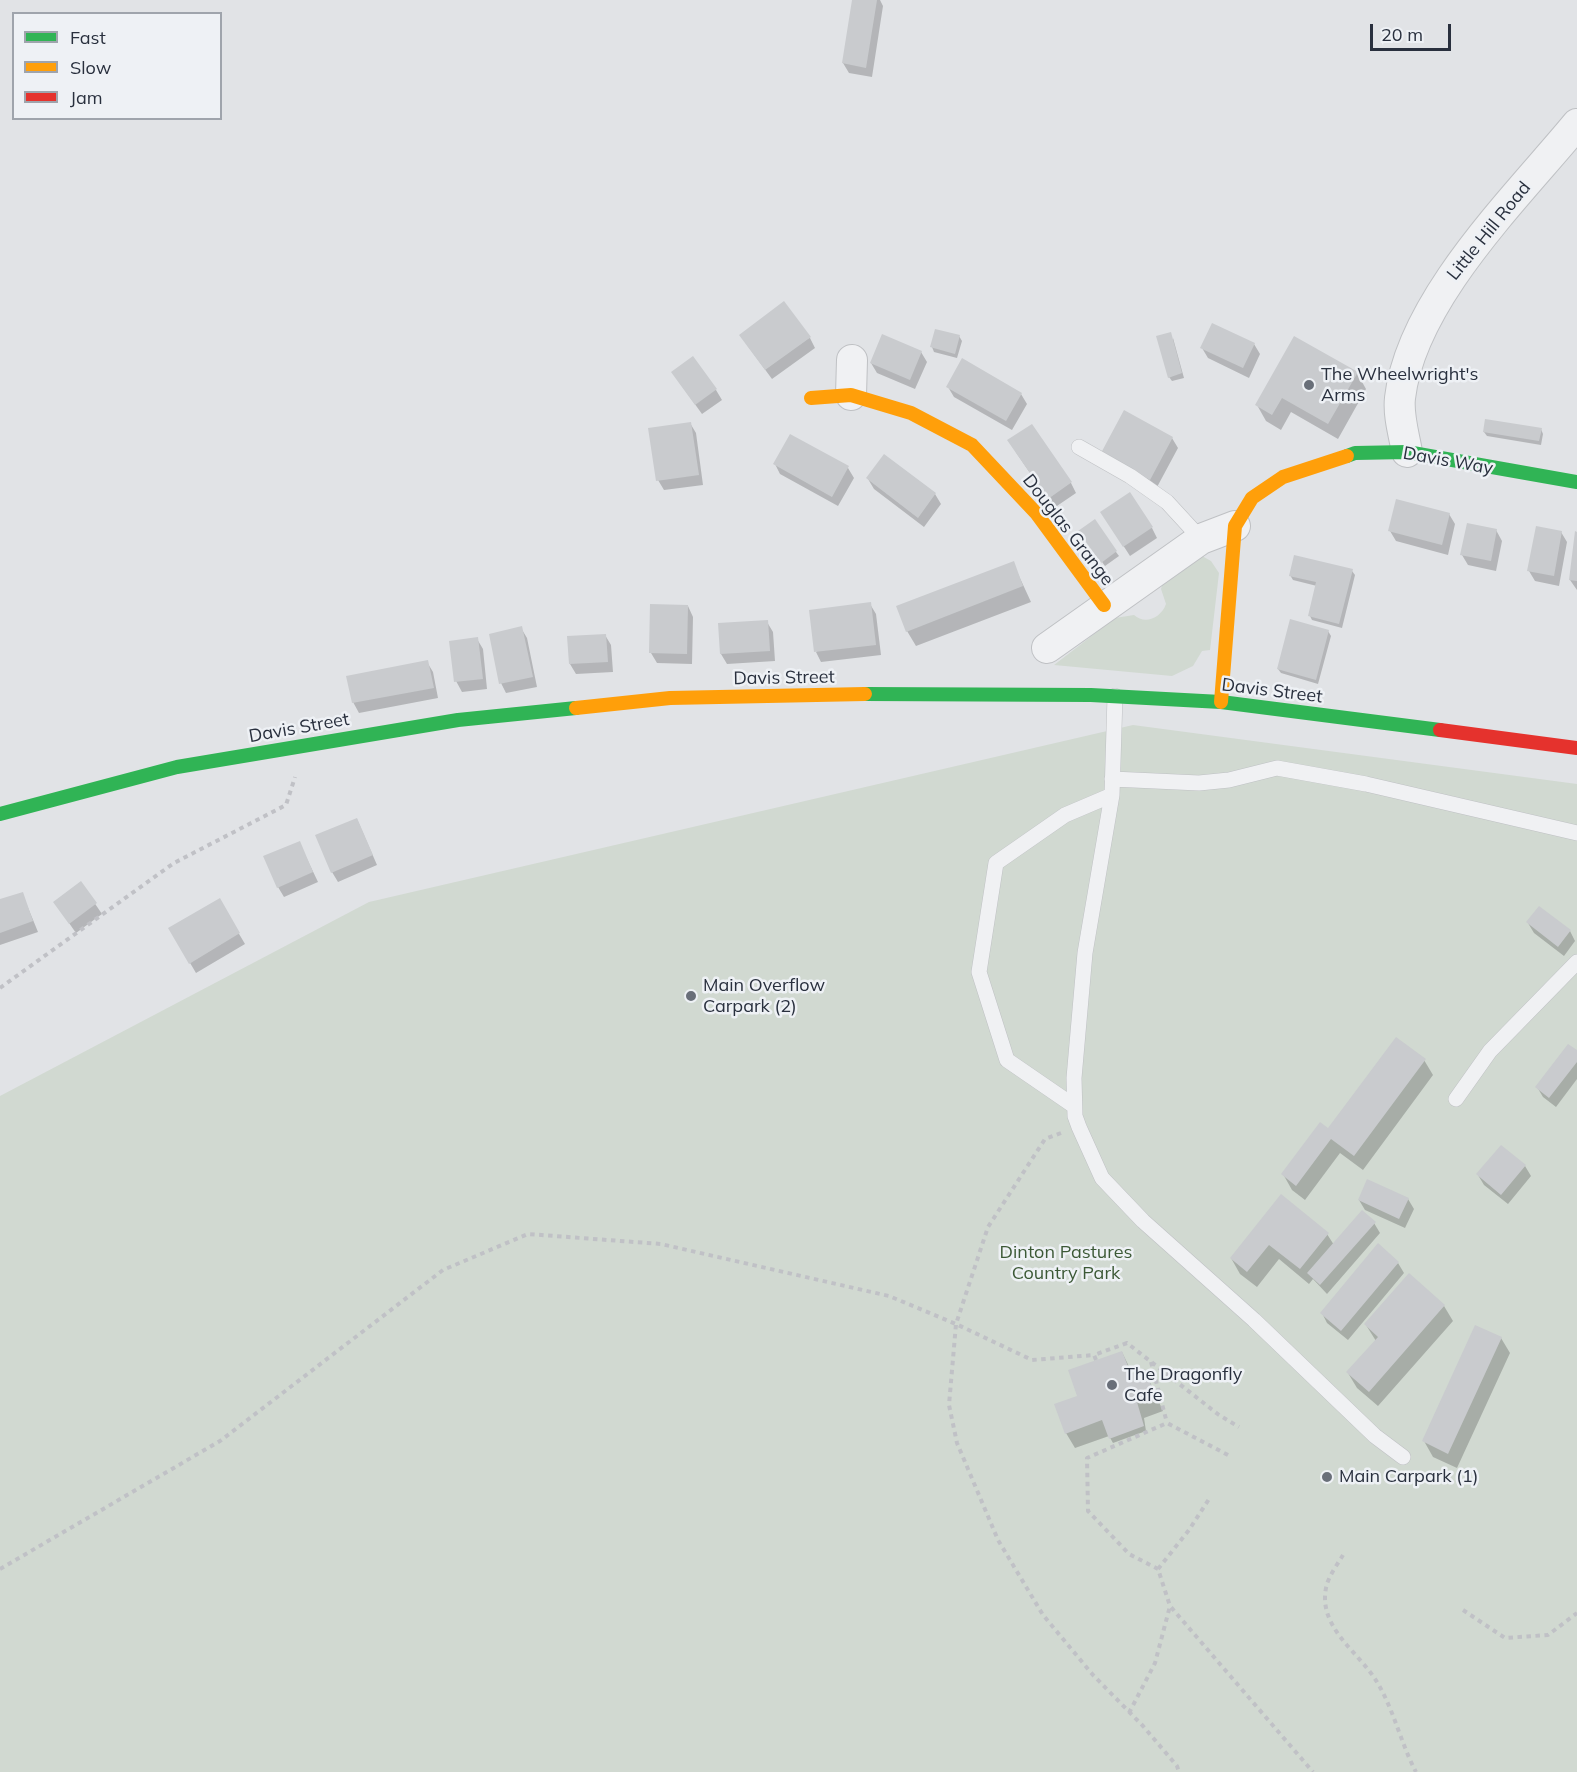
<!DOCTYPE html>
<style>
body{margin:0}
#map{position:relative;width:1577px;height:1772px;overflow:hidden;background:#e1e3e6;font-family:Mulish,sans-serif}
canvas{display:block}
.legend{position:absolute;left:12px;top:12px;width:210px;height:108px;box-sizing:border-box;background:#eef1f5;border:2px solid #9fa4ac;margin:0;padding:8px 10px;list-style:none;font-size:18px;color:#29303e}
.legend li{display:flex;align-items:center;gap:12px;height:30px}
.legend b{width:30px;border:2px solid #9fa4ac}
.scale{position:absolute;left:1370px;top:24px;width:81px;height:27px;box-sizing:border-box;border:3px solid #29303e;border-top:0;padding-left:8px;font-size:18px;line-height:21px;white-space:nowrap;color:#29303e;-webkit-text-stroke:4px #eef1f5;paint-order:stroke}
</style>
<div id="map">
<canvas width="1577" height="1772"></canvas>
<ul class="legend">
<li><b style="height:8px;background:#30b455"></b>Fast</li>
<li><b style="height:8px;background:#ff9f0a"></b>Slow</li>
<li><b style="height:8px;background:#e5322d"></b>Jam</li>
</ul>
<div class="scale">20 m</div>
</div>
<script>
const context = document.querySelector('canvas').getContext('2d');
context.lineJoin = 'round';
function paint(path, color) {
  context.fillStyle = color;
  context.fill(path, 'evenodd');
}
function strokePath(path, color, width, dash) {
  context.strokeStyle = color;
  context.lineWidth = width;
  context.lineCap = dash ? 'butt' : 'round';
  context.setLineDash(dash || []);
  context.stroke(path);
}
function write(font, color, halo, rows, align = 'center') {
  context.font = font + ' Mulish,sans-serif';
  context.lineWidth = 5;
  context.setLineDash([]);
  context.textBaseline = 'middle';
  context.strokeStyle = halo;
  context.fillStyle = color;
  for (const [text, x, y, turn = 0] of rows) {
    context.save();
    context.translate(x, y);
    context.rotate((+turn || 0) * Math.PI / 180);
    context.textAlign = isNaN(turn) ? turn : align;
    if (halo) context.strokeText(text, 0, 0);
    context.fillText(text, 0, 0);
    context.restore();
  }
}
paint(new Path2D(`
 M1202,556L1211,561L1219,573L1210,650L1202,651L1193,666L1172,676L1054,665L1115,618L1134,615C1145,625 1161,618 1166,604L1161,589L1163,582Z
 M1133,725L1577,784V1772H0V1096L369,902Z`), '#d1d9d1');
paint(new Path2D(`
 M854,0H880L883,6L872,77L849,73L843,63Z
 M959,336L962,341L957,358L934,352L932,347Z
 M810,338L815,348L772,379L747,345Z
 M1173,338L1184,378L1172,381L1169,377Z
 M1254,344L1260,354L1249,378L1208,358L1202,348Z
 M921,352L927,362L915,389L877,373L871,363Z
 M1357,373L1366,389L1338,439L1291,412L1281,430L1266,421L1257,405Z
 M679,382L716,390L722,400L702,414Z
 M948,387L1021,394L1027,404L1012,430L954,397Z
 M690,423L696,433L703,485L664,490L658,480Z
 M1541,429L1543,434L1541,445L1487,436L1484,432Z
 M1172,438L1178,448L1156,489L1108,463Z
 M1015,451L1071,483L1076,493L1054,508Z
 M885,456L935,494L941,504L924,527L874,489L868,479Z
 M775,464L848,468L854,478L838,506L780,474Z
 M1449,514L1455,524L1448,555L1396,541L1390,531Z
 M1108,522L1152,528L1157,538L1130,556Z
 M1496,530L1502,541L1496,571L1468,565L1462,555Z
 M1561,532L1567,542L1559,586L1535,581L1529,571Z
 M1577,533V590L1570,580Z
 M1083,536L1116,552L1119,556L1105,566Z
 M1013,563L1031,602L916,646L907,631Z
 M1352,571L1355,575L1342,628L1312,620L1310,616L1317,586L1293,580L1290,575Z
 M870,604L876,614L881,655L821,662L816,652Z
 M688,606L693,617L692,664L657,663L651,653Z
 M767,622L773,632L775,661L727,664L721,654L719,625Z
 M521,628L527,638L537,687L506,693L501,683Z
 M1328,631L1331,636L1318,684L1281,673L1278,669Z
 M605,635L611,645L613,672L576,674L570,664Z
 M477,639L483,649L487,689L462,692L456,681Z
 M427,662L433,672L438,698L359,713L353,702Z
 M357,819L377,865L338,882L332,872Z
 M299,842L318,882L284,897L278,887Z
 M81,883L102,914L76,933L55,903Z
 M22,893L38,932L0,945V901Z
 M219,900L245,944L196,973L170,929Z
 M1528,923L1570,931L1575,941L1564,956L1534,933Z
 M1577,1052V1079L1556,1107L1543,1097L1537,1087Z
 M1424,1060L1433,1075L1363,1170L1340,1153L1305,1200L1292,1190L1283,1174L1329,1130Z
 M1525,1166L1531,1176L1508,1204L1484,1185L1478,1175Z
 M1281,1197L1327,1234L1334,1245L1374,1223L1380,1233L1327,1294L1313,1279L1309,1284L1279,1259L1257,1287L1240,1274L1231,1258Z
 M1408,1199L1414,1209L1405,1228L1365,1210L1359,1200Z
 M1398,1263L1404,1273L1348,1340L1327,1323L1322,1313Z
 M1444,1306L1453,1321L1378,1406L1357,1388L1348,1373L1376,1341L1366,1325Z
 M1501,1338L1510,1353L1457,1468L1433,1457L1424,1441Z
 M1122,1352L1133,1375L1145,1371L1163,1411L1144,1418L1146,1431L1113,1443L1109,1436L1075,1448L1066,1433L1079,1397Z`), '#0003');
paint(new Path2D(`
 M852,0H877L866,68L842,63Z
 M784,301L811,337L765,370L739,335Z
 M1212,323L1255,343L1243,368L1200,348Z
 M935,329L960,335L955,354L930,347Z
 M1171,332L1182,373L1168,378L1156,336Z
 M882,334L922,351L910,380L870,363Z
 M1294,336L1358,372L1328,424L1282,398L1272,415L1255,405Z
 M693,356L717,389L695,405L671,372Z
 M962,358L1022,393L1006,421L946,387Z
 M1124,410L1173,437L1150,480L1101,453Z
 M1485,419L1542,428L1539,441L1483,432Z
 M691,422L699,475L656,481L648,428Z
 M1032,424L1072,482L1048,499L1007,440Z
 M790,434L849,466L832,497L773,464Z
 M884,454L936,493L918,518L866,478Z
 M1130,492L1153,527L1123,547L1100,512Z
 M1396,499L1450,513L1442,545L1388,531Z
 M1095,519L1117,551L1101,563L1078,531Z
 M1467,523L1497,529L1491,561L1460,555Z
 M1536,526L1562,531L1554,576L1527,571Z
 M1575,531L1577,532V581L1569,580Z
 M1294,555L1353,569L1339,624L1308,616L1316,582L1289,576Z
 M1014,561L1023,586L906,632L896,606Z
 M871,602L876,645L814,652L809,610Z
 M650,604L688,605L687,654L649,653Z
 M1290,619L1329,630L1316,680L1277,669Z
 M768,620L770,651L720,654L718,623Z
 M522,626L533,677L499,684L489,634Z
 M606,634L608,662L569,664L567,636Z
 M478,637L483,679L454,682L449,641Z
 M428,660L434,688L352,703L346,676Z
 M357,818L373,855L331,873L315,835Z
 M300,841L313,872L277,888L263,856Z
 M81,881L97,903L69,924L53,902Z
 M23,892L33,921L0,933V899Z
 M220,898L240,933L189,964L168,928Z
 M1539,906L1571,930L1558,947L1526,922Z
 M1396,1037L1426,1059L1354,1156L1331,1139L1296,1186L1281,1174L1320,1122L1328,1128Z
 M1568,1044L1577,1050V1062L1549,1098L1535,1087Z
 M1501,1145L1526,1165L1501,1195L1476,1174Z
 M1367,1179L1409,1198L1399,1219L1358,1200Z
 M1281,1194L1329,1233L1300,1269L1269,1245L1247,1272L1230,1258Z
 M1362,1210L1376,1222L1320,1285L1307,1273Z
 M1378,1243L1399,1262L1341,1331L1320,1313Z
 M1409,1273L1445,1305L1369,1392L1346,1372L1378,1337L1364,1324Z
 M1475,1325L1502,1337L1448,1454L1422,1441Z
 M1122,1351L1131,1374L1145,1369L1155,1396L1137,1402L1144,1426L1109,1439L1102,1420L1065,1434L1054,1404L1077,1396L1068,1370Z`), '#c9cbce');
const lane = new Path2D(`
 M1079,447L1130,476L1167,502L1201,539
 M1115,696L1112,795L1085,953L1074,1078L1075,1116L1079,1127L1102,1178L1143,1221L1254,1320L1375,1436L1403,1457
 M1112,779L1199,783L1229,780L1277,768L1366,784L1577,833
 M1456,1099L1490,1051L1577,962
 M1074,1106L1007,1060L979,972L996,863L1065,815L1112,795`);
const street = new Path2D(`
 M851,395L852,360
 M1407,452C1404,435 1398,415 1400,398C1411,300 1516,198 1577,124
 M1047,648L1201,539L1235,526`);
strokePath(lane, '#bfc1c4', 16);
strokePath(street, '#bfc1c4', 32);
strokePath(new Path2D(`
 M0,988L174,863L286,805L295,777
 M1061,1133L1045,1139L988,1227L956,1324L949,1405L957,1443L998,1540L1043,1615L1093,1675L1143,1726L1177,1766L1179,1772
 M1096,1360L1094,1355L1127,1343L1219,1415L1239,1427
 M1151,1362L1167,1423
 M1228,1455L1167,1423L1087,1458L1088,1511L1129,1554L1158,1569L1170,1606L1313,1772
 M1343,1555C1337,1565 1328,1577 1326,1588C1318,1628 1359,1652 1377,1682C1394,1710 1401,1744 1416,1772
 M0,1569L220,1441L443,1270L528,1234L661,1244L889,1296L956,1324L1032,1360L1094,1355
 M1158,1569L1189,1530L1209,1499
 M1463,1610L1505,1638L1548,1635L1577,1613
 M1129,1713L1155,1663L1170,1606`), '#c0c1c6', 4, [4.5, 4.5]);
strokePath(lane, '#f0f1f3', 15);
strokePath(street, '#f0f1f3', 30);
strokePath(new Path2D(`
 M1347,456L1355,453L1407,452L1577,482
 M865,694L1091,695L1221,702L1440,730
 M0,814L177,767L458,720L576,708`), '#30b455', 14);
strokePath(new Path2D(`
 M811,398L851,395L911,413L972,445L1037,514L1104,605
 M1221,702L1235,526L1252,498L1283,477L1347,456
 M576,708L670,698L865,694`), '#ff9f0a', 14);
strokePath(new Path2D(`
 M1440,730L1577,748`), '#e5322d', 14);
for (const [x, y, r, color] of [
 [1309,385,6,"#696f79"],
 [691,996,6,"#696f79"],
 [1112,1385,6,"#696f79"],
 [1327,1477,6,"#696f79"]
]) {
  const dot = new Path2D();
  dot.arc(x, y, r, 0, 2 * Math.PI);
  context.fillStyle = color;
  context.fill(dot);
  strokePath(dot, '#eef1f5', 2);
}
write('18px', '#29303e', '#eef1f5', [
 ["Little Hill Road",1489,231,-51],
 ["Davis Way",1448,461,10],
 ["Douglas Grange",1068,530,52],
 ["Davis Street",784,678,-1],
 ["Davis Street",1272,691,7],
 ["Davis Street",299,728,-10]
]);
write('18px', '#29303e', '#eef1f5', [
 ["The Wheelwright's",1321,375],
 ["Arms",1321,396],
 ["Main Overflow",703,986],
 ["Carpark (2)",703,1007],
 ["The Dragonfly",1124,1375],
 ["Cafe",1124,1396],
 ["Main Carpark (1)",1339,1477]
], 'left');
write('18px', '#3c5936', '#eef1f5', [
 ["Dinton Pastures",1066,1253],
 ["Country Park",1066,1274]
]);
</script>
